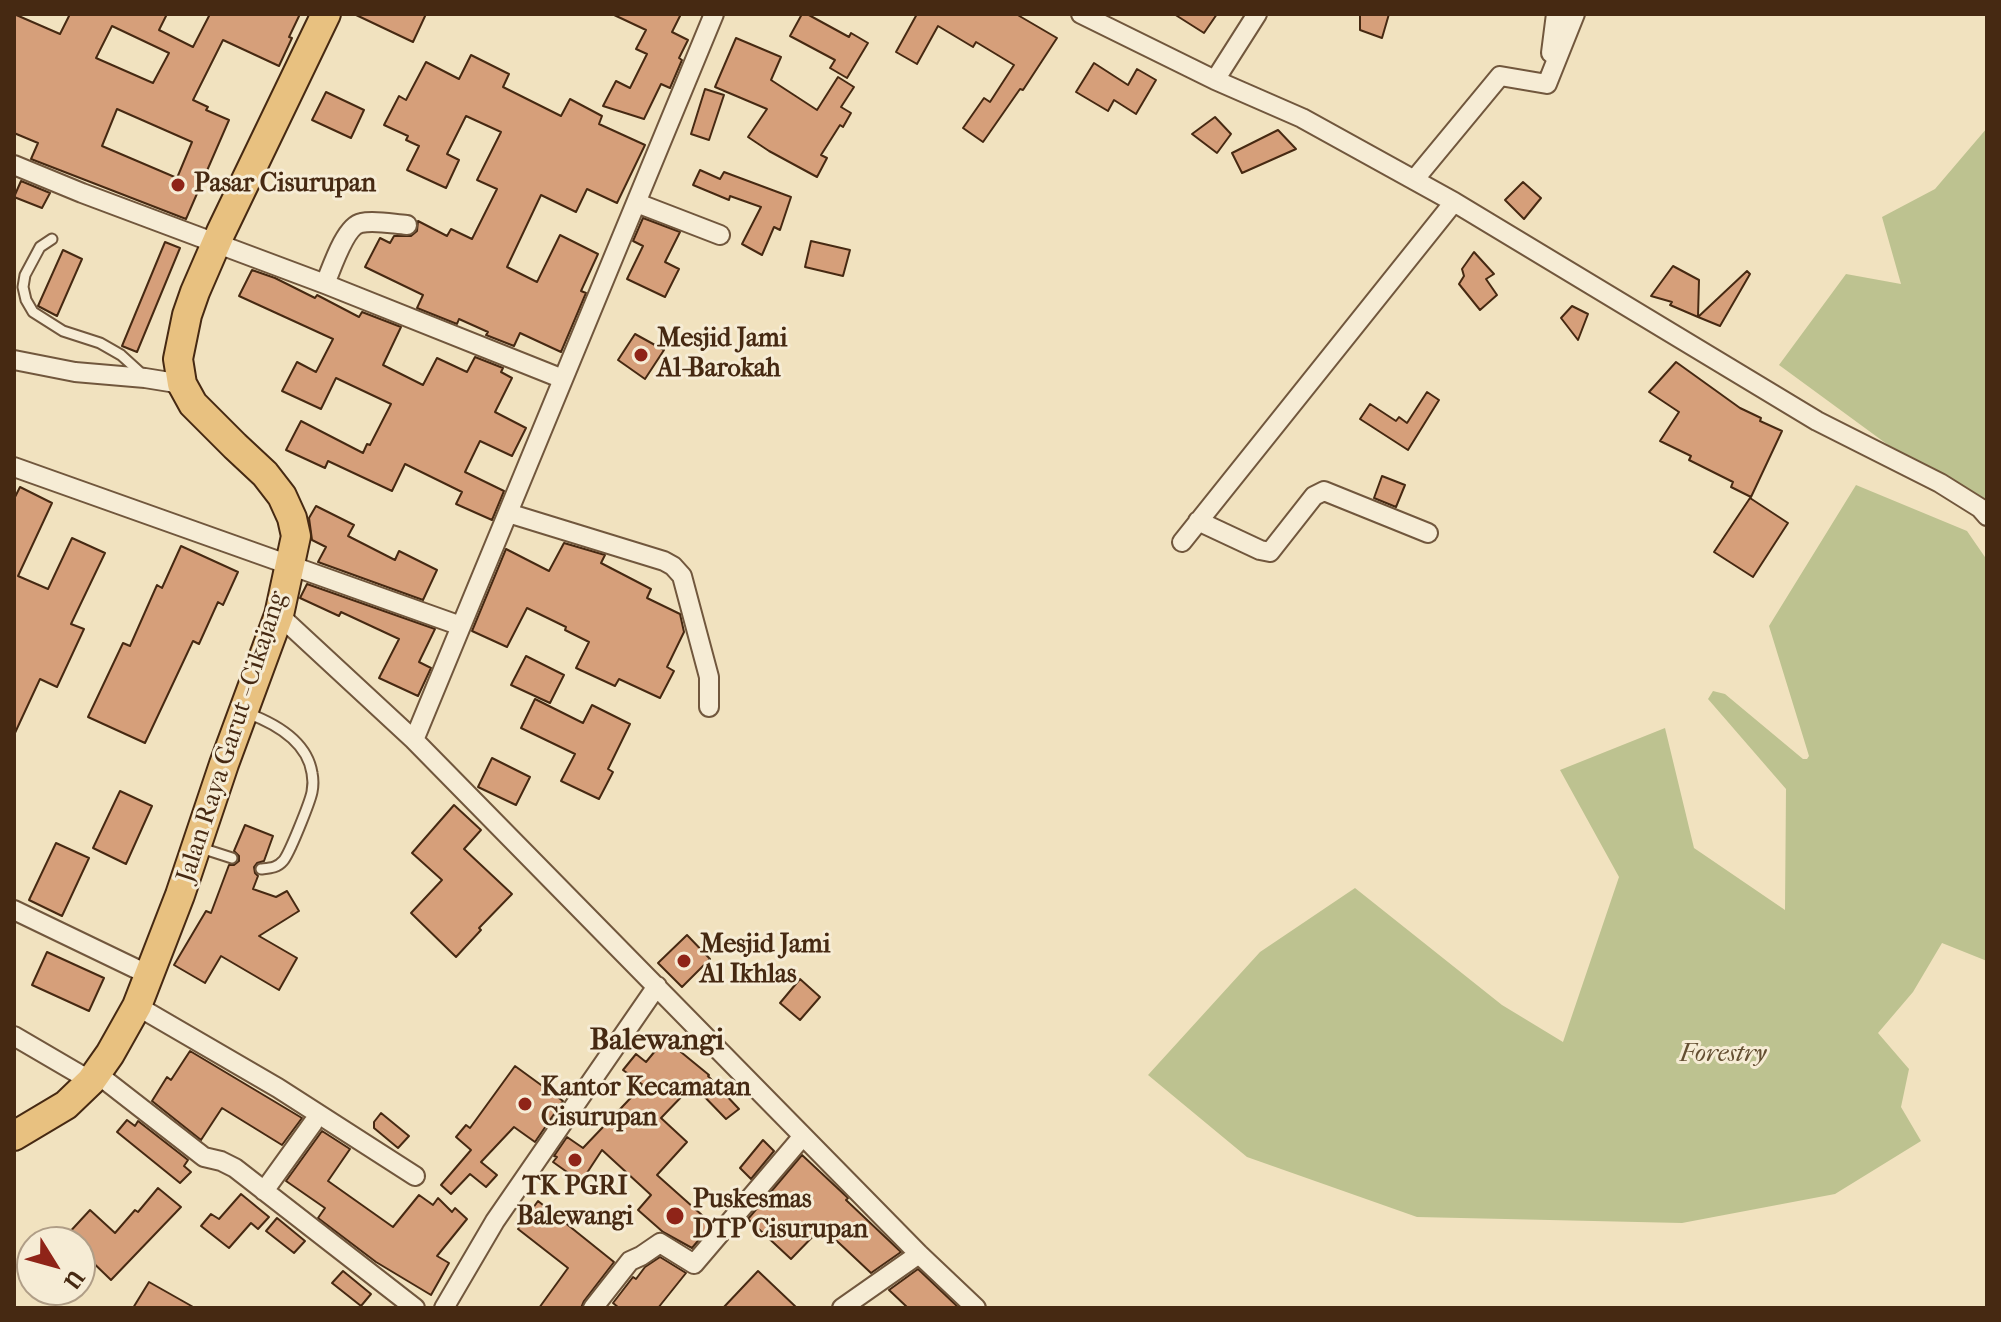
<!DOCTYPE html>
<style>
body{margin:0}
#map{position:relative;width:2001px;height:1322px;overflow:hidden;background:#f1e2bf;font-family:"IM FELL French Canon",serif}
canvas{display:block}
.frame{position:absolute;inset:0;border:16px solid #462912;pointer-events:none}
.north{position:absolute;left:16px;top:1226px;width:80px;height:80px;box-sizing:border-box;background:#f6ecd5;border:2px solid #b09e87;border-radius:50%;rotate:127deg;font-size:22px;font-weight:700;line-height:32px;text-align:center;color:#462912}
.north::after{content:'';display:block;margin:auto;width:28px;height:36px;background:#8f2418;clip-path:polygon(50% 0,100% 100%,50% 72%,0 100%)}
</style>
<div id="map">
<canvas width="2001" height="1322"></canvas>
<div class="frame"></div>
<div class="north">U</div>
</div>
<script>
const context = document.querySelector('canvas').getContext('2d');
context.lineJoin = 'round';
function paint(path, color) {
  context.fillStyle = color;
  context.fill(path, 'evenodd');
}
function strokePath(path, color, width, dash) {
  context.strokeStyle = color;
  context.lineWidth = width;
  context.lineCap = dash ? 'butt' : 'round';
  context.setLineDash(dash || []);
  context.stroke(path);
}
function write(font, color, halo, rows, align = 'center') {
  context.font = font + ' "IM FELL French Canon",serif';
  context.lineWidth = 6;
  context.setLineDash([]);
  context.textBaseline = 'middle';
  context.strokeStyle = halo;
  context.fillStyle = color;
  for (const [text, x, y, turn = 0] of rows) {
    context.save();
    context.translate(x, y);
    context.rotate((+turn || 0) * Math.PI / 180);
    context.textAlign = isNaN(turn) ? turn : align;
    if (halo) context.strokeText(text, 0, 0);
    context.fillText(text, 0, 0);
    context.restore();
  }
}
paint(new Path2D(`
 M1987,128V522L1940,483L1779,365L1846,274L1901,284L1882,217L1935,189Z
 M1856,485L1967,531L1987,560V961L1942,943L1913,992L1878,1033L1909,1069L1901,1107L1921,1141L1835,1194L1682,1223L1417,1217L1247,1157L1148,1075L1260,952L1355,888L1502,1005L1563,1042L1619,877L1560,770L1665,728L1694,848L1785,910L1786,789L1708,699L1713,691L1725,694L1803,759H1807L1809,756L1769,626Z`), '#bdc290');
const building = new Path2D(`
 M14,14L60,34L70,14H167L159,30L193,47L210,14H300L289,37L292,38L279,66L223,40L193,100L208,107L206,110L229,120L186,219L31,159L38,143L14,133ZM112,26L169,53L153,83L96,58ZM117,109L192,142L177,178L102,146Z
 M354,14H426L413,42Z
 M612,14H681L672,32L688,40L679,58L682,60L670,88L661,84L644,119L603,106L616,81L630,88L647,54L636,49L646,30Z
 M802,14H807L849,37L851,33L868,43L847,78L830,68L835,60L790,36Z
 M917,14H1016L1057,38L1023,90L1020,89L983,142L963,128L984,98L990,102L1014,65L976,42L973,47L938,26L917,64L896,52Z
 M1174,14H1217L1204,33Z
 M1360,14H1389L1382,38L1360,30Z
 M736,38L781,57L771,80L817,110L838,77L854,87L841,107L851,113L843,127L840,125L821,155L827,158L817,177L769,151L748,137L767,109L715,87Z
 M471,55L509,74L503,87L561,116L570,99L602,116L599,124L645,145L617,203L587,189L576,212L541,195L507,267L537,282L560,235L598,254L581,291L586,293L561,352L520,333L514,346L486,335L488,332L459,319L457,324L417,308L423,295L365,267L380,238L390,243L394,236H411L417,231L418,221L447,236L451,229L472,239L497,189L477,180L501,132L466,116L447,154L459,160L446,188L407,170L419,146L406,140L408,136L384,125L399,96L406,100L426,62L459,79Z
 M1094,63L1128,85L1137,69L1156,80L1136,114L1114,100L1108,111L1076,92Z
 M705,89L724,95L709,140L691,134Z
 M326,92L364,110L351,138L312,120Z
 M1215,117L1231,134L1217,153L1192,134Z
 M1278,130L1296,149L1242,173L1232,153Z
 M700,170L720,179L724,172L791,197L780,230L774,227L762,255L742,244L761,207L730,196L729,200L693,185Z
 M21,181L50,193L42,208L14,197Z
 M1523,182L1541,198L1524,219L1505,200Z
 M643,218L680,232L665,262L679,269L665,297L627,279L643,246L633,241Z
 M811,241L850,250L843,276L805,267Z
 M165,242L180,248L137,352L122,346Z
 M63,250L82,259L57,316L38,306Z
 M1474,252L1494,274L1486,279L1497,295L1480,310L1459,284L1464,276L1462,269Z
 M1673,266L1699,280L1698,317L1670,305L1672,302L1651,296Z
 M252,270L275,278L315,298L317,295L359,317L362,312L401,327L383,365L423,385L437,358L467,372L475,357L503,368L501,372L512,378L495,412L526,428L512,456L480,441L465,472L504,491L492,520L456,504L462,492L405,464L392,491L328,461L325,468L286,450L301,421L363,453L367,444L370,445L391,404L336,378L321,409L282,391L297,362L316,372L333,339L239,296Z
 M1747,271L1750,274L1720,326L1698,317Z
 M1572,306L1588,314L1578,340L1561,318Z
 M635,334L664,350L645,379L618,360Z
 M1676,362L1740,408L1761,418L1760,421L1782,431L1751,497L1731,487L1733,482L1689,460L1691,456L1660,441L1679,412L1649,392Z
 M1427,392L1439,400L1408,450L1360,419L1370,404L1396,421L1399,417L1407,423Z
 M1382,476L1405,485L1396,507L1374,498Z
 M20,487L52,503L18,576L48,589L72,538L105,553L71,624L84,629L57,687L40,679L14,735V499Z
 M1750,498L1788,523L1753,577L1714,552Z
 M316,506L354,525L348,536L395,560L399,551L437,570L423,600L318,562L326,547L312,540L309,518Z
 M564,543L605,555L601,563L651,589L647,598L680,614L684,632L667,667L674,671L660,698L619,679L615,686L576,668L589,642L565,630L566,627L527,608L507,647L472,631L506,549L549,571Z
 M181,546L238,572L223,605L218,602L199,644L193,641L145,743L88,717L123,643L130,646L157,585L162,588Z
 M307,584L435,629L419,662L431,668L418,696L379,678L399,639L341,612L339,616L300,598Z
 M526,656L564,675L550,703L511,685Z
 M535,699L583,723L592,705L630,724L608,769L613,772L599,799L561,781L575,754L521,728Z
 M492,758L530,777L516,805L478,787Z
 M120,791L152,806L126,864L93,848Z
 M454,805L481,830L464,849L512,894L479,928L481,930L456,957L411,913L442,880L412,853Z
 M245,825L273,836L264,861L257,863L254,867L255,873L258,876L253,889L276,897L287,891L299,911L259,936L297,958L279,990L221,956L205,983L174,965L206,911L211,913L229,865H234L239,861V856L234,851Z
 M56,843L89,858L62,916L29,900Z
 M687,935L710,959L682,987L658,963Z
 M47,952L104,978L89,1011L32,985Z
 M800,979L820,997L800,1020L780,1003Z
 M665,1039L709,1075L708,1076L739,1109L726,1119L697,1089L691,1096L686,1092L661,1118L687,1142L657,1175L712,1224L692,1248L663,1232L638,1210L651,1195L602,1150L581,1182L553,1162L557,1157L554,1156L567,1137L583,1148L643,1085L623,1070L636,1054L646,1062Z
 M190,1051L302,1118L282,1145L222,1108L201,1140L152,1101L167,1077L171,1080Z
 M515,1066L563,1101L535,1142L514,1127L481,1162L497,1175L486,1187L470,1174L451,1194L441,1185L471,1150L456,1137L466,1125L470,1128Z
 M381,1113L409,1136L398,1148L374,1128V1122Z
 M127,1120L135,1126L138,1121L188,1160L184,1166L191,1172L180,1183L117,1132Z
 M322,1131L350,1149L328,1181L393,1227L419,1195L433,1205L438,1198L452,1212L455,1208L467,1219L437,1256L449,1263L431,1295L376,1262L318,1218L325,1208L286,1181Z
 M763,1140L774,1151L751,1179L740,1168Z
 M802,1155L848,1198L846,1200L901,1252L871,1273L822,1227L791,1259L748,1219Z
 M158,1188L181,1207L111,1280L80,1250V1242H71L66,1236L90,1210L115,1233L135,1210L138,1212Z
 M241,1194L269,1217L258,1229L251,1223L229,1248L201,1226L211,1214L219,1219Z
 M538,1201L614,1262L584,1301L581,1308H539L568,1268L518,1229Z
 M277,1218L305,1241L294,1253L266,1231Z
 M660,1257L686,1273L658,1308H619L613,1303L633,1277L636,1279L645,1267Z
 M918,1269L959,1308H908L889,1290Z
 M343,1271L371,1294L361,1306L332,1283Z
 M758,1271L797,1308H723Z
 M149,1282L195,1308H133Z`);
paint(building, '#d69f7a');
strokePath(building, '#462912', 2);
const service = new Path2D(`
 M52,239L40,247L25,275L23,287L26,300L33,312L63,331L100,343L121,355L143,375
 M247,713C274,723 307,741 312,773C313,778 313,787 312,792C310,802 289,855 283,861C277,868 270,868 261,869
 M201,848L232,858`);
const minor = new Path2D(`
 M1081,14L1215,80L1302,118L1454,202L1817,421L1940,483L1980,508L1987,516
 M1551,53L1556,14
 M1215,80L1257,14
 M1547,84L1575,14
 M14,165L82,193L325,284L563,379
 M1414,180L1500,76L1547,84
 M637,203L720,235
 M325,284C331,270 345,226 361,223C375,220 393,224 407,225
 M14,360L75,372L145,378L182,384
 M14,467L461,626
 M508,513L664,561L673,566L682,576L709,677V707
 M1198,521L1260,550L1270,552L1314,496L1324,491L1428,533
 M1182,542L1454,202
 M279,615L414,740L919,1254L976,1308
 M414,740L714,14
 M14,910L149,975
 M137,1006L278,1088L415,1176
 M14,1036L91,1081
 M96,1073L204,1157L221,1161L235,1168L415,1308
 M264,1191L313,1123
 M444,1308L495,1221L657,986
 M593,1308L630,1261L641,1256L660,1243L694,1264L803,1136
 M842,1308L919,1254`);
const primary = new Path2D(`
 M14,1136L66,1105L91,1081L110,1054L137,1006L180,895L224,764L279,615L296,536L292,518L282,496L265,474L235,446L193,404L182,384L178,359L187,315L195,292L221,232L326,14`);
strokePath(service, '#71573d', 13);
strokePath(minor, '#71573d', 22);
strokePath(primary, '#462912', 32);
strokePath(service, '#f6ecd5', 9);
strokePath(minor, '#f6ecd5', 18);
strokePath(primary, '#e8c180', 28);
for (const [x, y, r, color] of [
 [178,185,8,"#8f2418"],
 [641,355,8,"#8f2418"],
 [684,961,8,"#8f2418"],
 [525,1104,8,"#8f2418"],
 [575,1160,8,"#8f2418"],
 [675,1216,10,"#8f2418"]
]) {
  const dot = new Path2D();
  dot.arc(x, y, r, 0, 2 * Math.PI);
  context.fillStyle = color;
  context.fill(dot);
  strokePath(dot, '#f6ecd5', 3);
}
write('bold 26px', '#462912', '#f6ecd5', [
 ["Pasar Cisurupan",194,185],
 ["Mesjid Jami",657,340],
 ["Al-Barokah",657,370],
 ["Mesjid Jami",700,946],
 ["Al Ikhlas",700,976],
 ["Kantor Kecamatan",541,1089],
 ["Cisurupan",541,1119],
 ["TK PGRI",575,1188,"center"],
 ["Balewangi",575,1218,"center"],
 ["Puskesmas",693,1201],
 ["DTP Cisurupan",693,1231]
], 'left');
write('26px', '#462912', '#f6ecd5', [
 ["Jalan Raya Garut - Cikajang",233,737,-72]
]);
write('italic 26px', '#644f32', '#f6ecd5', [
 ["Forestry",1723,1055]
]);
write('bold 30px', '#462912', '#f6ecd5', [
 ["Balewangi",657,1042]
]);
</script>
